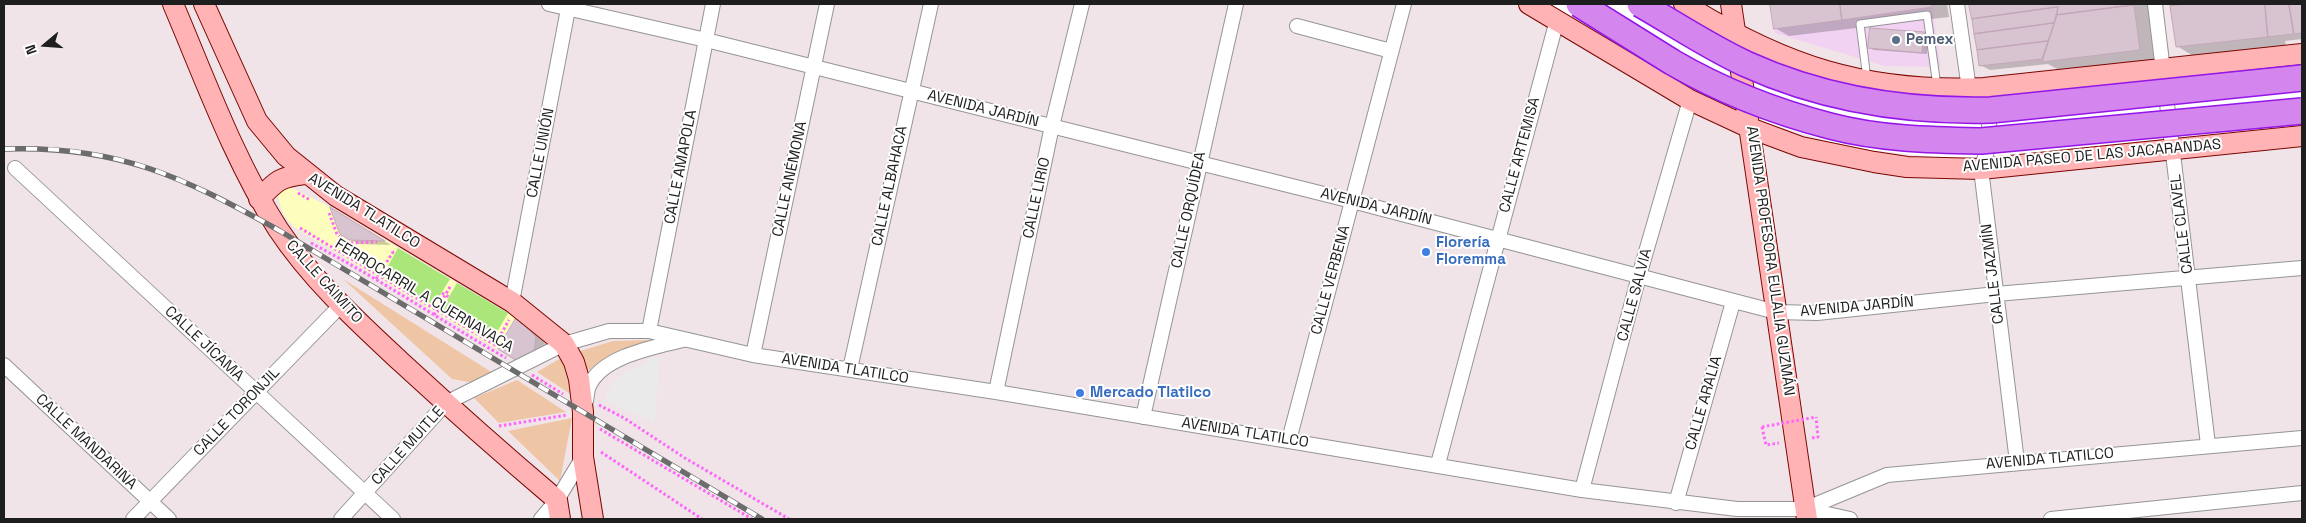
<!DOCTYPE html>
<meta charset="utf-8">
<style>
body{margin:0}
#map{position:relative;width:2306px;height:523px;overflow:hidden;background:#f0e4e9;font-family:"Space Grotesk",sans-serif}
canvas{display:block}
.frame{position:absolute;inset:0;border:5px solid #1e1e1e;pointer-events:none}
.north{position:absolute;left:20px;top:20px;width:50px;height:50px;-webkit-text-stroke:4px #fff;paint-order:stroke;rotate:252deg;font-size:14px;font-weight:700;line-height:20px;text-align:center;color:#1e1e1e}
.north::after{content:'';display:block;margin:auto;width:18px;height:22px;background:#1e1e1e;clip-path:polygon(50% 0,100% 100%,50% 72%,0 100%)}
</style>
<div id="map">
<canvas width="2306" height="523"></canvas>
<div class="frame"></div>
<div class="north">N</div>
</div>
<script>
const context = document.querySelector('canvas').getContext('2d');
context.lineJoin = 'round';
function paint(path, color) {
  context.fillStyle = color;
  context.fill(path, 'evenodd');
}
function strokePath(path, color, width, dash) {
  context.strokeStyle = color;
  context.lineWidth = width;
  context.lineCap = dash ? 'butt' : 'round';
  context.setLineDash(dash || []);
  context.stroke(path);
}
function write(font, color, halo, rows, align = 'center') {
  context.font = font + ' "Space Grotesk",sans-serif';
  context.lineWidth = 4;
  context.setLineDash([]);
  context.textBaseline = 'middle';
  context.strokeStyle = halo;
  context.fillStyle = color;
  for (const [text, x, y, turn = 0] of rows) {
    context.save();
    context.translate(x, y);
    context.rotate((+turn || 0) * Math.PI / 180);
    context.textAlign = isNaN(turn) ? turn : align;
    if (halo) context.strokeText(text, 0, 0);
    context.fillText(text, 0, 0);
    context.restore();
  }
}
paint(new Path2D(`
 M1932,7L1941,67L1885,66L1775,33L1774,29Z`), '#f2d2f2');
paint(new Path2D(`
 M343,279L493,373L474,383L452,379Z
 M650,340L612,355L584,373L577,352L613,341Z
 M561,358L570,376L572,395L537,372Z
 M517,380L566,412L499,423L474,398Z
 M572,418L560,481L508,431Z`), '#efc6a5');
paint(new Path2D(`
 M288,186L330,207L524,323L536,337L534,352L517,361L294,227C284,218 279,207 278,193Z`), '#fdfebd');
paint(new Path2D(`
 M398,248L450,279L434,305L383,275Z
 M457,283L508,313L493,339L442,309Z`), '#abe67b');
paint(new Path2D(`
 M647,358H660L654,422L606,401L607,392L614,382L629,370L646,365Z`), '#eaeaea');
paint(new Path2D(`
 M1551,4H1662L1710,34L1749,53L1876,91L2302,63V124L2023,154L1972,157H1933L1852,148L1766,123L1716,103L1674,80Z`), '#fff');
paint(new Path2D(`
 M1771,4H1947L1949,17L1789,36L1775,28Z
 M1970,4H2150L2157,60L2061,71L2048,64L1990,70L1980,65Z
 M2199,4H2302V39L2285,41L2286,46L2195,57L2177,46L2172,7Z
 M1924,33L1928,36L1927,54L1874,50L1869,48Z
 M332,210L391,245L359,244L349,239Z
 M516,319L534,330L545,343L543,357L499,349Z`), '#0003');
const building = new Path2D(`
 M1770,4H1840L1842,20L1774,29Z
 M1840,4H1931L1932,7L1842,20Z
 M1969,4H2134V5L2057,15L2058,7L1972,19Z
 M2188,4H2265L2268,37L2176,47L2170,6Z
 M2265,4H2289L2294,34L2268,37Z
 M2289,4H2302V33L2294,34Z
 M2134,5L2140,50L2042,62L2057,15Z
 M2058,7L2054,23L1974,34L1972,19Z
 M2054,23L2048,41L1977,50L1974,34Z
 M1870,28L1924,32L1922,53L1868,48Z
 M2048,41L2042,59L1979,66L1977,50Z
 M330,207L385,241L349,240L340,234Z
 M516,318L524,323L536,337L534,352L517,361L498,349Z`);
paint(building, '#d7c4d0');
strokePath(building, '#c3a5b8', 1);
const lane = new Path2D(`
 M1867,79L1860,24L1927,15L1937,86`);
const street = new Path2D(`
 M549,4L706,40L1352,201L1776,312L1817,313L1996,294L2302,268
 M1957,4L1969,89
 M2155,4L2208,445
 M1297,26L1391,51
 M1986,104L1991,139L1981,169L2017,462
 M15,168L393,519
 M512,302L569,4
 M649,331L713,4
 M753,355L827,4
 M4,365L169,519
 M850,369L931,4
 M996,392L1052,126L1082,4
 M586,401C587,396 587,390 589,386C602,356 655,347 683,340
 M1143,417L1236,4
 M1289,440L1404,4
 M1438,464L1557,20
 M1582,490L1639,276L1690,100
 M1676,503L1733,302
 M1805,509L1887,475L2302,438
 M133,519L341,305
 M341,519L446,403L564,344L609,331H649L753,355L996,392L1582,490L1737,509H1805L1850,519
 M541,519L557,500L583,457
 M2051,519L2302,493`);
const secondary = new Path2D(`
 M173,4C205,79 234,160 278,229C312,280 357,321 401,362C452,409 504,455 557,500L560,519
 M204,4L257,121L286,156L336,196L512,302L564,344L574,362L579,379L583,412V457L593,519
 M1529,4L1690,100L1750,128L1801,147L1874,162L1907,167L1981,169L2302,136
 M1684,4C1784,66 1865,93 1984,88L2302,54
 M1731,4L1807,519
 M259,199C277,180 280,177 305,174`);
strokePath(lane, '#959595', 9);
strokePath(street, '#959595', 16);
strokePath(secondary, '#7b0600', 22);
strokePath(new Path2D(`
 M298,193L310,200
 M329,213L337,234L346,243L377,242
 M300,228L495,345L509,320
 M311,243C378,278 440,320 506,358
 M376,279L393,252L390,251
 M442,293L449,297
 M434,315L451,285
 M532,375L563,394
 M599,405L624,418L685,458L789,519
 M499,426L567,415
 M1762,427L1766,445L1779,443
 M600,429L752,519
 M1812,438L1818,437L1816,417
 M601,452L702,519`), '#ff66f9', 3, [2.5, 2.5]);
strokePath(lane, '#fff', 7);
strokePath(street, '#fff', 14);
strokePath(secondary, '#ffb3b4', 20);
const rail = new Path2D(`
 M4,149C118,145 183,177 280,231L762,519`);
strokePath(rail, '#6c6c6c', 5.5);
strokePath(rail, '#fff', 4, [11]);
const highwayBridge = new Path2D(`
 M1579,4C1610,23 1641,43 1672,62C1720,90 1776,112 1830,126C1879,139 1931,140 1981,141L2302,111
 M1640,4C1675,24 1709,47 1746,64C1823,99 1908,112 1991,110L2302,78`);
strokePath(highwayBridge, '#9416e9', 28, []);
strokePath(new Path2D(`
 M1762,427L1816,417`), '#ff66f9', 3, [2.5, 2.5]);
strokePath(highwayBridge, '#d485ee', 25);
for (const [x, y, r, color] of [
 [1896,40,5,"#5c6f8a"],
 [1426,252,5,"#3f7fe0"],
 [1080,393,5,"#3f7fe0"]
]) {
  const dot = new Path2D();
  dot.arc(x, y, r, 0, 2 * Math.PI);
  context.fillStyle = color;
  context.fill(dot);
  strokePath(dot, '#fff', 2);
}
write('bold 15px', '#4e5e75', '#fff', [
 ["Pemex",1906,40]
], 'left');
write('15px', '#1e1e1e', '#fff', [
 ["AVENIDA JARDÍN",983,109,14],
 ["CALLE UNIÓN",541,153,-79],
 ["CALLE ARTEMISA",1520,155,-75],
 ["AVENIDA PASEO DE LAS JACARANDAS",2092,156,-5],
 ["CALLE AMAPOLA",681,167,-79],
 ["CALLE ANÉMONA",790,179,-78],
 ["CALLE ALBAHACA",890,186,-78],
 ["CALLE LIRIO",1037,198,-78],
 ["AVENIDA JARDÍN",1376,207,14],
 ["CALLE ORQUÍDEA",1189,210,-78],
 ["AVENIDA TLATILCO",364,211,32],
 ["CALLE CLAVEL",2182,224,-97],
 ["AVENIDA PROFESORA EULALIA GUZMÁN",1770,261,82],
 ["CALLE JAZMÍN",1993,274,-97],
 ["CALLE VERBENA",1331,280,-75],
 ["CALLE CAIMITO",324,282,48],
 ["CALLE SALVIA",1635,295,-75],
 ["FERROCARRIL A CUERNAVACA",424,296,31],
 ["AVENIDA JARDÍN",1857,307,-5],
 ["CALLE JÍCAMA",204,344,43],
 ["AVENIDA TLATILCO",845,369,9],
 ["CALLE ARALIA",1704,403,-74],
 ["CALLE TORONJIL",237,412,-46],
 ["AVENIDA TLATILCO",1245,433,9],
 ["CALLE MANDARINA",86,442,43],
 ["CALLE MUITLE",408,446,-48],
 ["AVENIDA TLATILCO",2050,459,-5]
]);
write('bold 15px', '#366cbe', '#fff', [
 ["Florería",1436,243],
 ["Floremma",1436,260],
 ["Mercado Tlatilco",1090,393]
], 'left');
</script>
